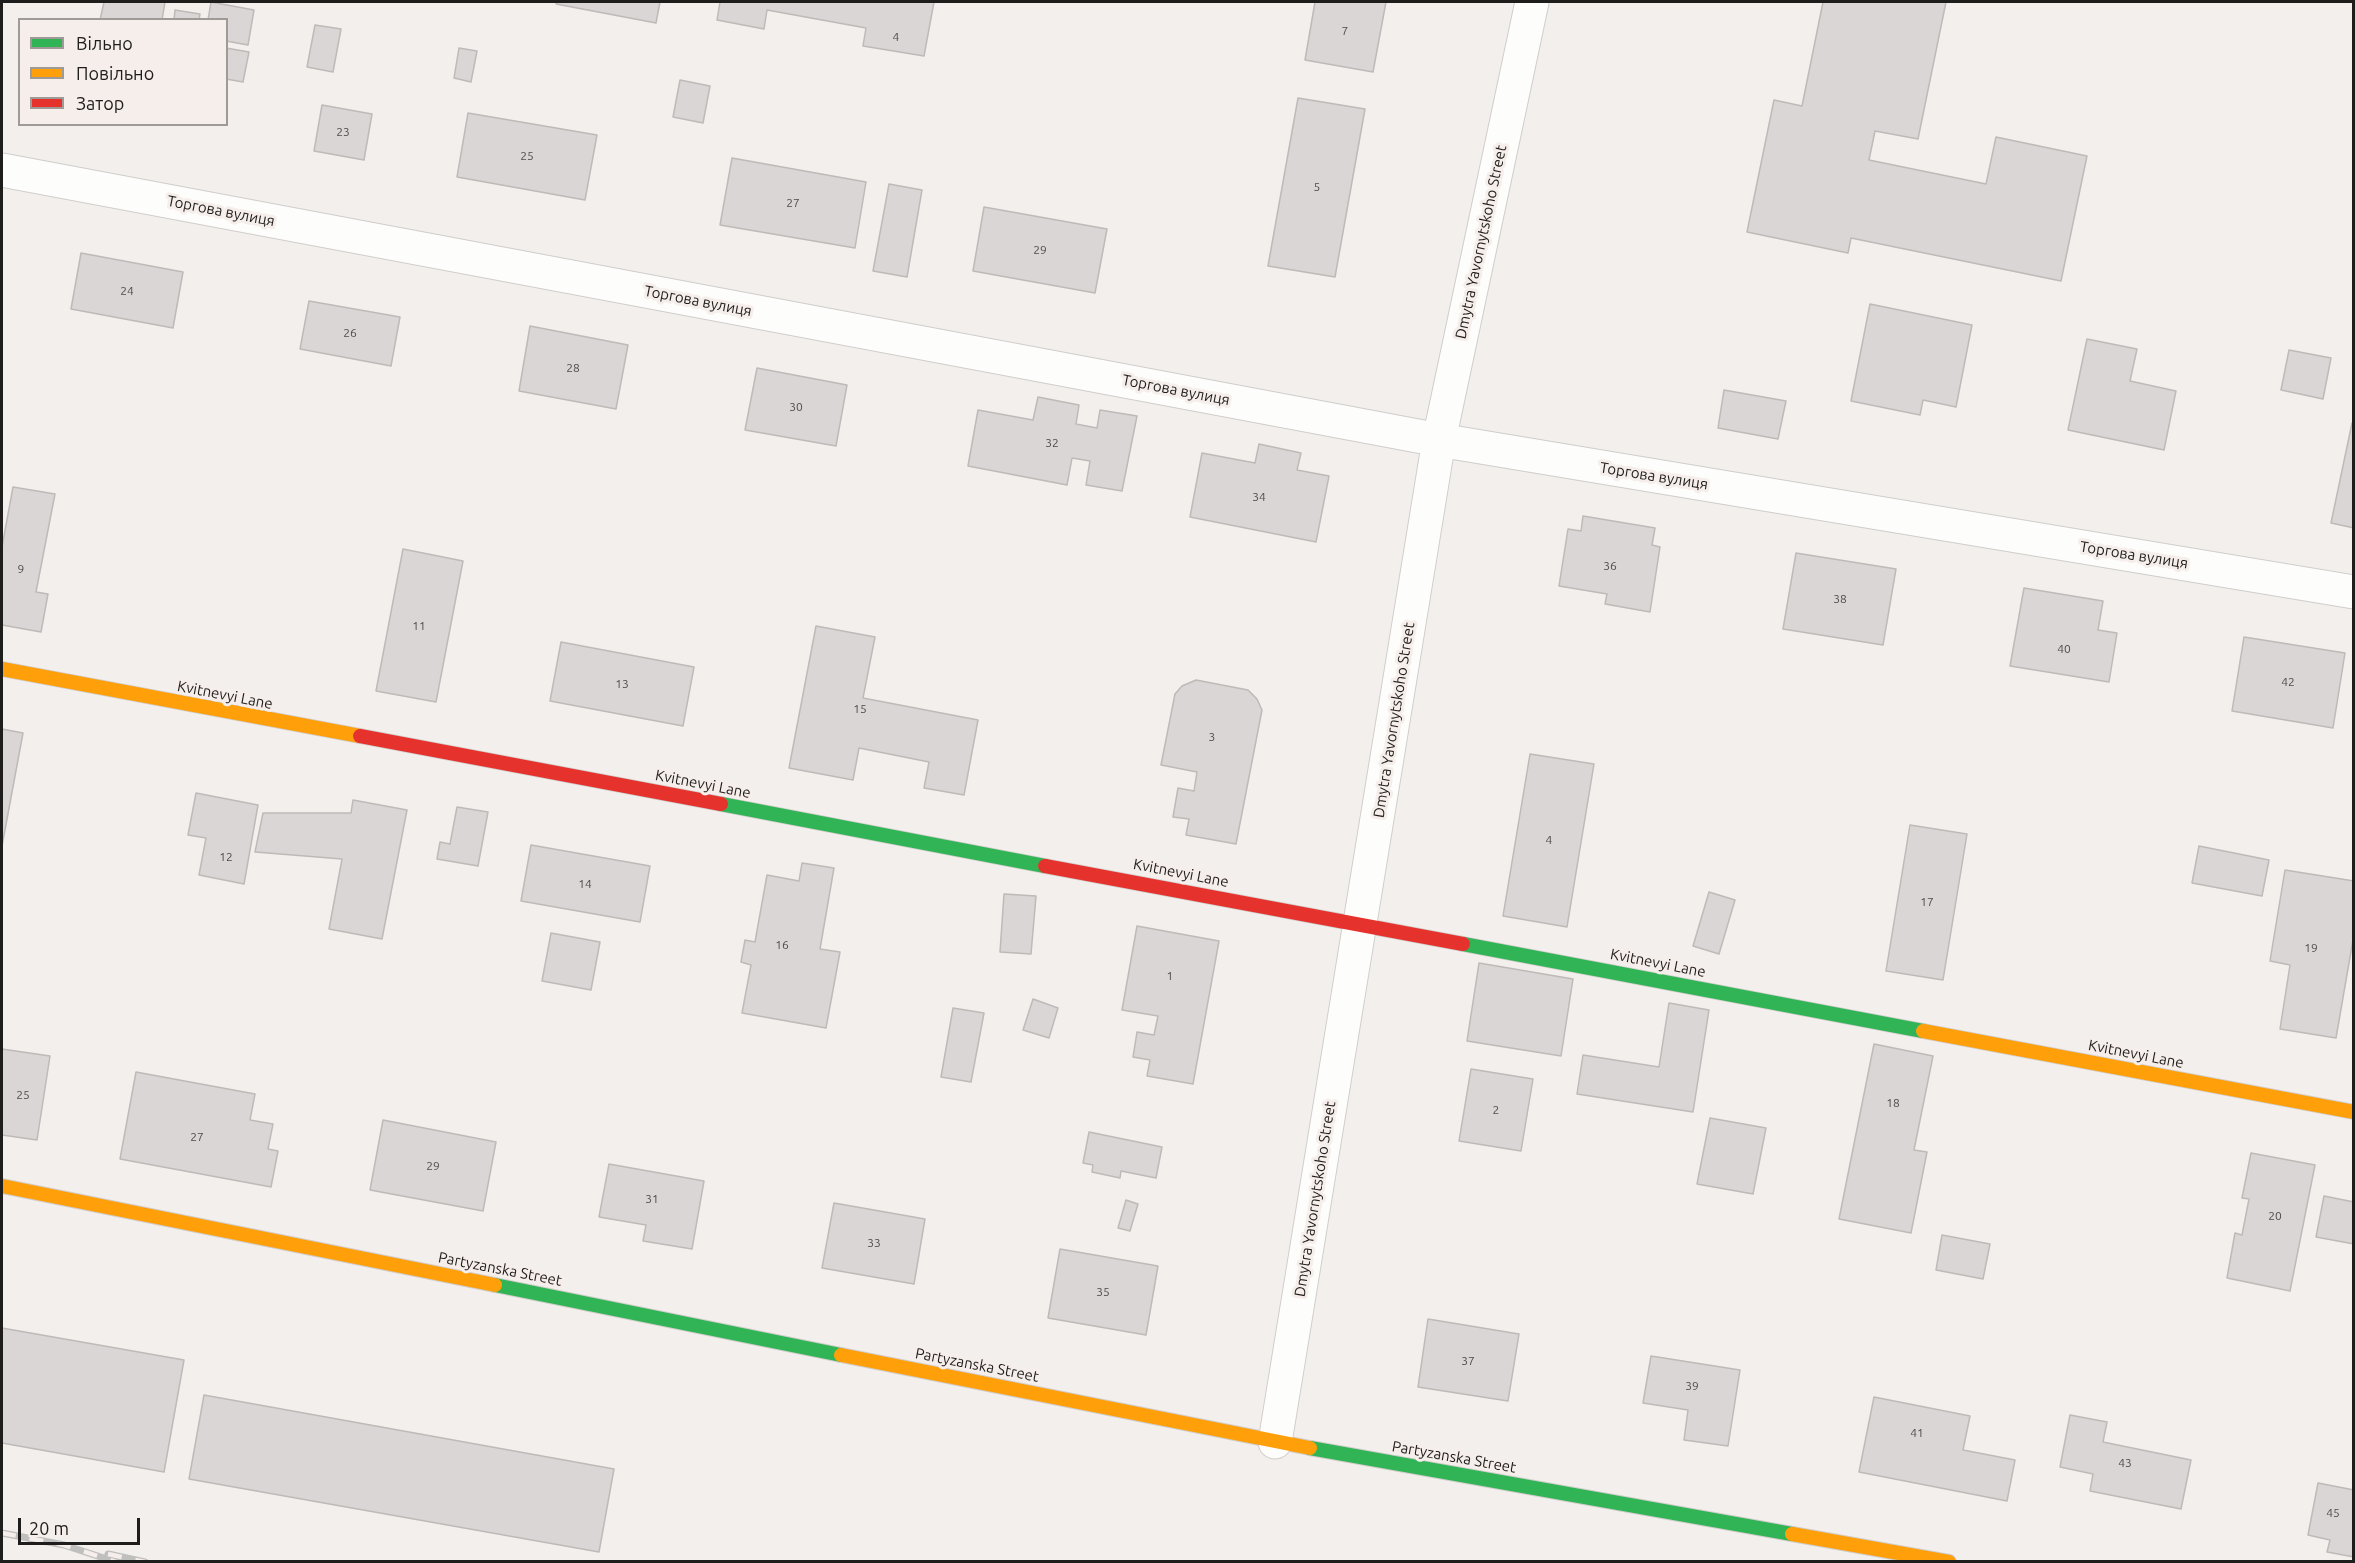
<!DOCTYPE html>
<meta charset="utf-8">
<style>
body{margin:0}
#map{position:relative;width:2355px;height:1563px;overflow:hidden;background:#f3efed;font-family:Ubuntu,sans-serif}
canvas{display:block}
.frame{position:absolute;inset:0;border:3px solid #1f1d1b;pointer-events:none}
.legend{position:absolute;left:18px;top:18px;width:210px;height:108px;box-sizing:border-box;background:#f6eeea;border:2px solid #a09a97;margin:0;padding:8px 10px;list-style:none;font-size:18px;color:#1f1d1b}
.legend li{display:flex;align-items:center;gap:12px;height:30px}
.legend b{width:30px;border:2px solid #a09a97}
.scale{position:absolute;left:18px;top:1518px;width:122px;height:27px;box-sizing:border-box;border:3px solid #1f1d1b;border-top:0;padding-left:8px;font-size:18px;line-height:21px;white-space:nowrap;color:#1f1d1b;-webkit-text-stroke:4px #f6eeea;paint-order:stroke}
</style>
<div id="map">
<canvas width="2355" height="1563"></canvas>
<div class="frame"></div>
<ul class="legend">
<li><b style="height:8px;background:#30b455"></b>Вільно</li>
<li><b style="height:8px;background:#ff9f0a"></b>Повільно</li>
<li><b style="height:8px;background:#e5322d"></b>Затор</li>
</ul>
<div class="scale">20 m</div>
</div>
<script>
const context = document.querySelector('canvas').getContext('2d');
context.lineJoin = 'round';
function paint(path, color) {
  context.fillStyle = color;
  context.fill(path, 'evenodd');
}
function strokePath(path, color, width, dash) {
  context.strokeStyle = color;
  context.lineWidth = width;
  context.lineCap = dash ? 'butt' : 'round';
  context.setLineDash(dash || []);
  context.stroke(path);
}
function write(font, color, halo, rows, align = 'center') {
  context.font = font + ' Ubuntu,sans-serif';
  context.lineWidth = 6;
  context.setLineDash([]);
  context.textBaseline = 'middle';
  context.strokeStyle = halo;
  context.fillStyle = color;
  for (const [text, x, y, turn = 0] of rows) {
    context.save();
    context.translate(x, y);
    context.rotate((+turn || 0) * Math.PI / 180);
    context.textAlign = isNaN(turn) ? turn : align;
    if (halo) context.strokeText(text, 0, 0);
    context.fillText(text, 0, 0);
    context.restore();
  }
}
const building = new Path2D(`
 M104,2H165L162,20H100Z
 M211,2L254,10L248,45L226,41V20H208Z
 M557,2H660L656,23L556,4Z
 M720,2H934L924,56L863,46L866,28L767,10L764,29L717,20Z
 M1315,2H1386L1373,72L1305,60Z
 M1823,2H1946L1918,139L1875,131L1869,160L1986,184L1996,137L2087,156L2061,281L1851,238L1848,253L1747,232L1774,100L1802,106Z
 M175,10L200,14L199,20H174Z
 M315,25L341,29L333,72L307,67Z
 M226,48L249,52L243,82L226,79Z
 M459,48L477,51L471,82L454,78Z
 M680,80L710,86L703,123L673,117Z
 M1298,98L1365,109L1335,277L1268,266Z
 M322,105L372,114L364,160L314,151Z
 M468,113L597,135L585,200L457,177Z
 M732,158L866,182L855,248L720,225Z
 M889,184L922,190L907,277L873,271Z
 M984,207L1107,229L1095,293L973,271Z
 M81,253L183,272L173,328L71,309Z
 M309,301L400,317L391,366L300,349Z
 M1870,304L1972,325L1956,407L1923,400L1920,415L1851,401Z
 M530,326L628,345L616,409L519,391Z
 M2087,339L2137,349L2130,381L2176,391L2164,450L2068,430Z
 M2289,350L2331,358L2323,399L2281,390Z
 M757,368L847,385L836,446L745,430Z
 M1724,390L1786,401L1778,439L1718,428Z
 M1038,397L1079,405L1076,424L1097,428L1100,410L1137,416L1122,491L1086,485L1090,461L1072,458L1067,485L968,466L978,410L1033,420Z
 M2352,423H2354V528L2331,523Z
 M1259,444L1301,453L1297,470L1329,476L1316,542L1190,517L1202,453L1255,463Z
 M13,487L55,494L36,592L48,594L41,632L2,625V547Z
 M1583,516L1655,528L1652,545L1660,547L1650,612L1605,604L1607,594L1559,586L1568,529L1581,531Z
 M403,549L463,561L436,702L376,691Z
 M1796,553L1896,569L1883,645L1783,629Z
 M2024,588L2103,601L2098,630L2117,633L2109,682L2010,666Z
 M816,626L875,637L863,698L978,720L964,795L924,788L929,762L859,748L853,780L789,768Z
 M2244,637L2345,653L2333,728L2232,711Z
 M561,642L694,667L683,726L550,701Z
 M1196,680L1248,690L1257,699L1262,710L1236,844L1186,835L1189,819L1173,817L1178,788L1194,791L1197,772L1161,765L1175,694L1182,686Z
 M2,729L23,733L2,846Z
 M1530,754L1594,764L1567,927L1503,916Z
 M196,793L258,805L244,884L199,875L206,838L188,835Z
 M353,800L407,810L382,939L329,929L342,859L255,852L263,813H351Z
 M457,807L488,812L478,866L437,859L440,842L450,844Z
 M1910,825L1967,834L1943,980L1886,971Z
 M531,845L650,866L640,922L521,901Z
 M2199,846L2269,860L2262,896L2192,883Z
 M802,863L834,868L820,949L840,952L826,1028L742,1013L751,965L741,962L745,940L755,942L767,875L799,881Z
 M2285,870L2354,881V934L2336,1038L2280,1029L2290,965L2270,961Z
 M1709,892L1735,900L1719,954L1693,946Z
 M1004,894L1036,896L1031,954L1000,952Z
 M1137,926L1219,941L1193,1084L1147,1076L1150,1060L1133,1057L1137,1032L1154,1035L1158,1016L1122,1010Z
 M551,933L600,942L591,990L542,981Z
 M1479,963L1573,979L1561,1056L1467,1041Z
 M1033,999L1058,1008L1049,1038L1023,1030Z
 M1669,1003L1709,1010L1693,1112L1577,1094L1583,1055L1659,1067Z
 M953,1008L984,1013L971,1082L941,1077Z
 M1874,1044L1933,1056L1914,1150L1927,1152L1911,1233L1839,1219Z
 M2,1049L50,1056L37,1140L2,1135Z
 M1471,1069L1533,1079L1521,1151L1459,1141Z
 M136,1072L255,1094L250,1120L273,1124L268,1149L278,1151L271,1187L120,1159Z
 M1710,1118L1766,1128L1753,1194L1697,1184Z
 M383,1120L496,1142L483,1211L370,1190Z
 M1089,1132L1162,1147L1156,1178L1121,1171L1120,1178L1092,1172L1093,1165L1083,1163Z
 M2251,1153L2315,1165L2290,1291L2227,1278L2235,1233L2242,1235L2249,1199L2242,1198Z
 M609,1164L704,1181L692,1249L643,1241L646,1225L599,1217Z
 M2324,1196L2354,1202V1244L2316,1237Z
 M1126,1200L1138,1204L1130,1231L1118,1228Z
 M834,1203L925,1219L914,1284L822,1268Z
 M1942,1235L1990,1244L1983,1279L1936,1270Z
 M1060,1249L1158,1266L1146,1335L1048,1318Z
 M1428,1319L1519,1334L1508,1401L1418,1387Z
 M2,1328L184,1360L164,1472L2,1443Z
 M1651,1356L1740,1370L1728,1446L1684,1440L1688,1410L1643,1403Z
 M204,1395L614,1469L599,1552L189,1479Z
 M1874,1397L1970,1416L1963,1450L2015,1460L2007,1501L1859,1472Z
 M2070,1415L2107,1422L2103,1442L2191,1460L2181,1509L2090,1491L2093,1474L2060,1467Z
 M2318,1483L2354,1490V1557L2327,1552L2330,1540L2308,1535Z`);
paint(building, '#d9d6d5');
strokePath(building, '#bdbab8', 1.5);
const street = new Path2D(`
 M2,170L1439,440L2354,592
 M1275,1442L1439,440L1532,2`);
const fast = new Path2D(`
 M721,804L1045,866
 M1463,944L1923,1031
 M495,1285L841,1355
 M1310,1448L1792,1534`);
const slow = new Path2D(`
 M2,669L360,736
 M1923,1031L2354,1112
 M2,1186L495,1285
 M841,1355L1310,1448
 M1792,1534L1949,1562`);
const jam = new Path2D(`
 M360,736L721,804
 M1045,866L1463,944`);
strokePath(street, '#d0cdcb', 35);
strokePath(fast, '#d0cdcb', 16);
strokePath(slow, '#d0cdcb', 16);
strokePath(jam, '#d0cdcb', 16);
strokePath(street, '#fdfdfc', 33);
strokePath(fast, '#30b455', 14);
strokePath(slow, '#ff9f0a', 14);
strokePath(jam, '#e5322d', 14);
const rail = new Path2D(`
 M2,1533L64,1545L116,1562
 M108,1554L145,1562`);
strokePath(rail, '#bfbfbe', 7);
strokePath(rail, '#f6eeea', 4.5, [14]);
write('12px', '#4e4c4a', null, [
 ["7",1345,31],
 ["4",896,37],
 ["23",343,132],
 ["25",527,156],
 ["5",1317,187],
 ["27",793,203],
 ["29",1040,250],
 ["24",127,291],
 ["26",350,333],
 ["28",573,368],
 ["30",796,407],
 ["32",1052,443],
 ["34",1259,497],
 ["36",1610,566],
 ["9",21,569],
 ["38",1840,599],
 ["11",419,626],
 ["40",2064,649],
 ["42",2288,682],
 ["13",622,684],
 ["15",860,709],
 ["3",1212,737],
 ["4",1549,840],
 ["12",226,857],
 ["14",585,884],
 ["17",1927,902],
 ["16",782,945],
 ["19",2311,948],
 ["1",1170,976],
 ["25",23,1095],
 ["18",1893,1103],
 ["2",1496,1110],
 ["27",197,1137],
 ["29",433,1166],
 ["31",652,1199],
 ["20",2275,1216],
 ["33",874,1243],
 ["35",1103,1292],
 ["37",1468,1361],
 ["39",1692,1386],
 ["41",1917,1433],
 ["43",2125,1463],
 ["45",2333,1513]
]);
write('15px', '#1f1d1b', '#f6eeea', [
 ["Торгова вулиця",221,211,11],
 ["Dmytra Yavornytskoho Street",1481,242,-78],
 ["Торгова вулиця",698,301,11],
 ["Торгова вулиця",1176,390,11],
 ["Торгова вулиця",1654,476,9],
 ["Торгова вулиця",2134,555,9],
 ["Kvitnevyi Lane",225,695,11],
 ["Dmytra Yavornytskoho Street",1394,720,-81],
 ["Kvitnevyi Lane",703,784,11],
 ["Kvitnevyi Lane",1181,873,11],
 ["Kvitnevyi Lane",1658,963,11],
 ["Kvitnevyi Lane",2136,1054,11],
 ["Dmytra Yavornytskoho Street",1315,1199,-81],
 ["Partyzanska Street",500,1269,11],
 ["Partyzanska Street",977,1365,11],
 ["Partyzanska Street",1454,1457,10]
]);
</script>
